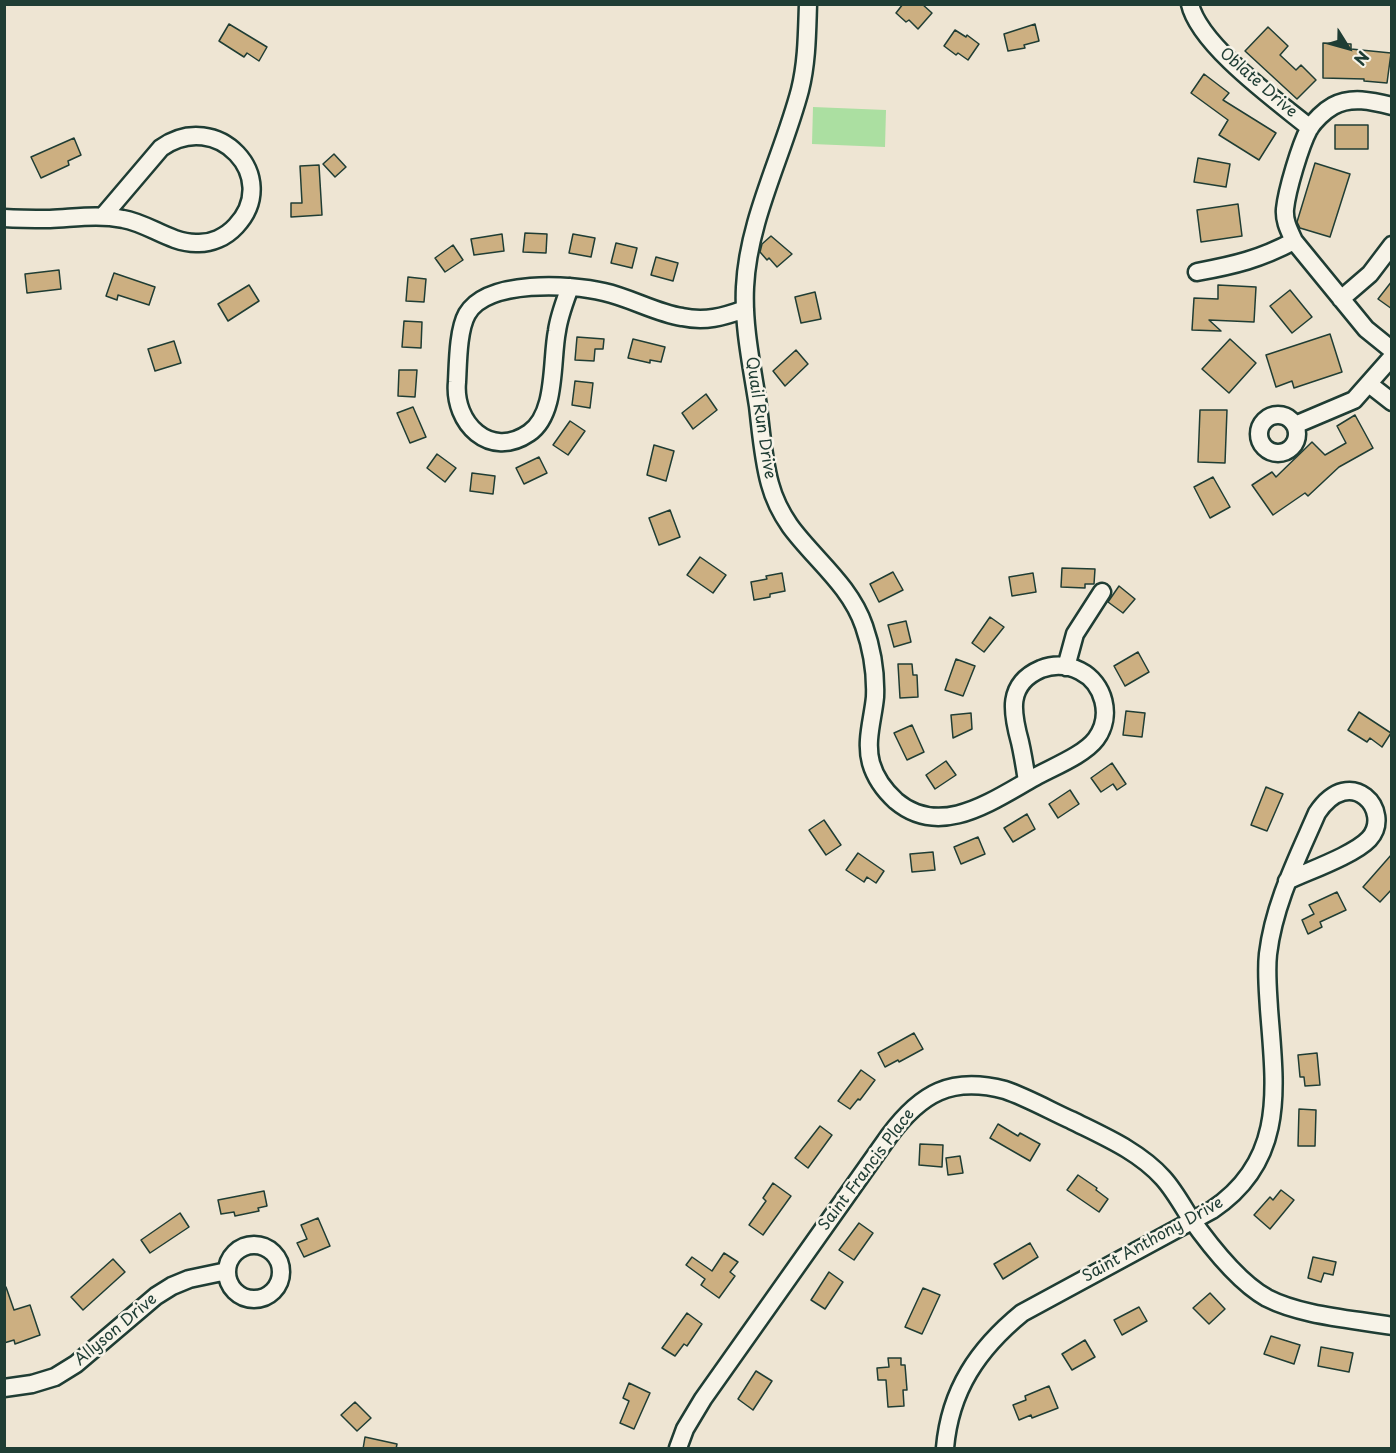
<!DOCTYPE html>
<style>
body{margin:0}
#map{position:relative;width:1396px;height:1453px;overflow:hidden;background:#eee5d3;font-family:"Playpen Sans",sans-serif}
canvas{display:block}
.frame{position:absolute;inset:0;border:6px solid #1f3d34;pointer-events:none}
.north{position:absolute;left:1318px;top:18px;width:60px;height:60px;-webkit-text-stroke:4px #f7f3e8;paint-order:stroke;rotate:127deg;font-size:16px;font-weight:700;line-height:24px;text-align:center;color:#1f3d34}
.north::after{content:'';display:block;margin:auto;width:21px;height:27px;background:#1f3d34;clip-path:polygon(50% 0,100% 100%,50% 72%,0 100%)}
</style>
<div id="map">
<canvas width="1396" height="1453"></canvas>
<div class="frame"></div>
<div class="north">N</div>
</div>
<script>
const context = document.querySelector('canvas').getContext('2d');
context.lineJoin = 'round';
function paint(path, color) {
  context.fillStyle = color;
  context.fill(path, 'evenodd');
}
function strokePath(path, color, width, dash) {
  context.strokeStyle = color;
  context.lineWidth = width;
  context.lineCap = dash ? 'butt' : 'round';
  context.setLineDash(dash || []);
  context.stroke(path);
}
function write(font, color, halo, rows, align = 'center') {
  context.font = font + ' "Playpen Sans",sans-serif';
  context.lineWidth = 5;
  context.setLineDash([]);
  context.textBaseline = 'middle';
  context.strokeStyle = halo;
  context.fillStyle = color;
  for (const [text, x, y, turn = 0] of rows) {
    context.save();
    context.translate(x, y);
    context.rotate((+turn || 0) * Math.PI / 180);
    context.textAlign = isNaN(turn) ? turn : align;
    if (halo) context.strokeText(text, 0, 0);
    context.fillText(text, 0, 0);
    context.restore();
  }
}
paint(new Path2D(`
 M813,107L886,110L885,147L812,144Z`), '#abdfa1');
const building = new Path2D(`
 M903,4H922L932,13L918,29L909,20L906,22L896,13Z
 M229,24L267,47L259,61L247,53L244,57L219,41Z
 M1035,24L1039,41L1024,45L1025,48L1008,51L1004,34Z
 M1268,27L1288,46L1280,55L1296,70L1301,65L1316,80L1297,99L1245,51Z
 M955,30L966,37L967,35L979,44L968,60L958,53L956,55L944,46Z
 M1323,43L1351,44V49L1391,53L1387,83L1364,81V79L1323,78Z
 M1204,74L1229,93L1223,100L1276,133L1259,160L1219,135L1228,120L1191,93Z
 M1335,125H1368V149H1335Z
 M74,138L81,155L68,161L69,165L41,178L31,157Z
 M334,154L346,167L335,177L323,164Z
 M1198,158L1230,164L1226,187L1194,182Z
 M1315,163L1350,174L1330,237L1300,228L1297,222Z
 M319,165L322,215L291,217V203H302L300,166Z
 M1238,204L1242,236L1201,242L1197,210Z
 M525,233L547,234L546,253L523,252Z
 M502,234L504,251L474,255L471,239Z
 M573,234L595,238L591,257L569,253Z
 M771,236L792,254L777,267L769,258L767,260L760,252L762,244Z
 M616,243L637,248L632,268L611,263Z
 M453,245L463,260L445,272L435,258Z
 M656,257L678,263L673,281L651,275Z
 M59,270L61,289L27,293L25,274Z
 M114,273L155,287L149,305L118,295L117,300L106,296Z
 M408,277L426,279L424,302L406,301Z
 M1392,281V309L1378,299Z
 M249,285L259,301L228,321L218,304Z
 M1218,285L1256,287L1254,322L1209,320L1221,331L1192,330L1194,298L1218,299Z
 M1290,290L1312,317L1292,333L1270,306Z
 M815,292L821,319L801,323L795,297Z
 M404,321L422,322L421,348L402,347Z
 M1330,334L1342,372L1294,388L1292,381L1276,387L1266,355Z
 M577,337L604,339L603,349H595L594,361L575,360Z
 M633,339L665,347L661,362L650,360V363L628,358Z
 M1230,339L1256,363L1229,393L1202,369Z
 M174,341L181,363L155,371L148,349Z
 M796,350L808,364L785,386L773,371Z
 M399,370H417L415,397L398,396Z
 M575,381L593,383L590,408L572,405Z
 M706,394L717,410L693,429L682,413Z
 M413,407L426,437L410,443L397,413Z
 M1200,410H1227L1225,463L1198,462Z
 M1355,415L1373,448L1339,467L1308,496L1305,493L1273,515L1252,485L1272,472L1276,477L1312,442L1325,455L1346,443L1337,426Z
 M570,421L585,431L568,455L553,445Z
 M654,445L674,451L666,481L647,475Z
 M437,454L456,468L445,482L427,468Z
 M539,457L547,473L524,484L516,468Z
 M472,473L495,476L493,494L470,491Z
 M1213,477L1230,507L1210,518L1194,487Z
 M670,510L680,537L659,545L649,518Z
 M700,557L726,575L713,593L687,575Z
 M1062,568L1095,569L1094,584H1085V588L1061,587Z
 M893,572L903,590L879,602L870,584Z
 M782,573L785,591L770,594V597L754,600L751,582L767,579L766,576Z
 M1033,573L1036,592L1012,596L1009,577Z
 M1119,586L1135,599L1123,613L1108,602Z
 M990,617L1004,627L984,652L972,643Z
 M906,621L911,642L894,647L888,625Z
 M1138,652L1149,672L1125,686L1114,666Z
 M956,659L975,666L963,696L945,690Z
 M898,664H912L913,675H917L918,697L900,698Z
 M1126,711L1145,713L1142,737L1123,735Z
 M1359,712L1391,733L1382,747L1370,738L1367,742L1348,730Z
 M971,713L972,729L953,738L951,715Z
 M912,725L924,752L907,760L894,733Z
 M946,761L956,775L935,789L926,775Z
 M1112,763L1126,784L1117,790L1113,784L1101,792L1091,778Z
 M1266,787L1283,794L1267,831L1251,825Z
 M1070,790L1079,804L1058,818L1049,804Z
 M1027,814L1035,829L1013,842L1004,828Z
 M824,820L841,845L826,855L809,830Z
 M978,837L985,854L961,864L954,847Z
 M933,852L935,870L912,872L910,854Z
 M858,853L884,871L876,883L867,877L864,882L846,870Z
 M1392,854V889L1380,902L1363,887Z
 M1337,892L1346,910L1320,922L1322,927L1308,934L1302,920L1314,914L1309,905Z
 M914,1033L923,1049L899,1062L898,1060L885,1067L878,1053Z
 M1317,1053L1320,1085L1305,1086L1304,1077H1300L1298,1055Z
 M861,1070L875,1080L860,1100L858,1099L850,1109L838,1101Z
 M1299,1109L1316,1110L1315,1146H1298Z
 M998,1124L1018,1136L1020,1133L1040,1144L1030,1161L990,1138Z
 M820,1126L832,1135L808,1168L795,1158Z
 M920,1144L943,1145L942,1167L919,1165Z
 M960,1156L963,1173L948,1175L946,1158Z
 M1078,1175L1097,1188L1096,1190L1108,1199L1099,1212L1067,1190Z
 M773,1183L791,1196L763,1235L749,1225L766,1201L763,1198Z
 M1281,1190L1294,1200L1270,1229L1254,1215L1270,1197L1273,1200Z
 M264,1191L267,1206L258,1208L259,1211L235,1216L234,1212L221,1214L218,1200Z
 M180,1213L189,1227L150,1253L141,1240Z
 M318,1218L330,1246L304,1257L297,1243L307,1239L301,1225Z
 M859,1223L873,1233L854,1260L839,1250Z
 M1030,1243L1038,1257L1003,1279L994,1264Z
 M724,1253L738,1262L730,1272L735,1276L719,1298L701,1285L705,1279L686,1265L692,1257L712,1271Z
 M1313,1257L1336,1262L1333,1275L1324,1273L1321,1282L1308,1278Z
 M113,1259L125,1272L83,1310L71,1297Z
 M829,1272L843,1282L825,1309L811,1300Z
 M4,1287H6L14,1310L30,1305L40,1335L15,1344L14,1340L4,1343Z
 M923,1288L940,1295L922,1334L905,1327Z
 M1210,1293L1225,1309L1209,1324L1193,1308Z
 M1139,1307L1147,1321L1122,1335L1114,1320Z
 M687,1313L702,1324L687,1346L684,1344L675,1356L662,1348Z
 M1271,1336L1300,1345L1294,1364L1264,1354Z
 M1085,1340L1095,1357L1072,1370L1062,1354Z
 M1321,1347L1353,1353L1349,1372L1318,1366Z
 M888,1358H901V1365H905L907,1390H903L904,1406L888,1407L886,1380H878L877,1368L889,1367Z
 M756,1371L772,1381L753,1410L738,1399Z
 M629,1383L650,1393L634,1429L620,1423L629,1401L623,1398Z
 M1049,1386L1058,1408L1032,1418L1031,1415L1019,1420L1013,1405L1026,1400L1025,1396Z
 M355,1402L371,1418L357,1431L341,1415Z
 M365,1437L397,1444L396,1449H363Z`);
paint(building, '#ccaf81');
strokePath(building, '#1f3d34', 1.5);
const minor = new Path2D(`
 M808,4C807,33 807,62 800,90C783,155 748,220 745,287C743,326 752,367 758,406C761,431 763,459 770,484C774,499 781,513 790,526C814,559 850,585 864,626C872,649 876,673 875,697C873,719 865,741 871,763C875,777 885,791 896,801C941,839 993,800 1035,777C1053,767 1084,755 1096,739C1113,716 1104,683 1080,671C1068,665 1054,664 1041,669C1006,684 1012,713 1020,742C1023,755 1025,768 1027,781
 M1190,4C1199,45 1277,101 1310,128
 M1392,106C1372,101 1351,96 1333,106C1324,111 1314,121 1309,129C1300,146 1287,190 1285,209C1284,221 1289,230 1294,241L1366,329L1392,350
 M4,218C20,219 35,219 50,219C75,218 98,214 123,219C148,223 170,243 196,243C211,244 226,237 236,226C282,177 217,108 161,148L104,215
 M1197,272C1235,265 1260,259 1294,241
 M570,287C565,301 559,316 557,331C551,361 557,414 529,433C490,460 453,423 457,382C458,363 458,330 467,314C487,279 571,284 604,292C631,298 656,313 682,317C705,322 723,317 745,309
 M1341,299L1370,274L1392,245
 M1369,384L1392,402
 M1259 434a19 19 0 1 1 38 0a19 19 0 1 1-38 0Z
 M1295,425L1354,400L1392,357
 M1066,667L1075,634L1102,592
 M227 1272a27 27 0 1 1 54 0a27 27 0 1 1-54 0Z
 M4,1388L32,1384L55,1377L76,1364L156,1296L172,1286L189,1279L227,1271
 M678,1448L685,1429L703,1399L889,1136C921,1093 951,1076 1005,1090C1028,1098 1049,1110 1071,1120C1103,1136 1139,1151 1163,1178C1173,1189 1181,1203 1189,1216C1208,1243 1238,1282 1267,1298C1302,1316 1353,1319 1392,1326
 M945,1448C950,1390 978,1349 1022,1313L1212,1210C1287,1160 1275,1087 1269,1009C1268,991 1266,972 1268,954C1274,904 1297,859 1317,813C1351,762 1394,812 1369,839C1354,855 1308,871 1287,881`);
strokePath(minor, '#1f3d34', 21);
strokePath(minor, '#f7f3e8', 16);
write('16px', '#1f3d34', '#f7f3e8', [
 ["Oblate Drive",1258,83,41],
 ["Quail Run Drive",760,418,81],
 ["Saint Francis Place",867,1170,-53],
 ["Saint Anthony Drive",1153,1240,-29],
 ["Allyson Drive",116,1330,-40]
]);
</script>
